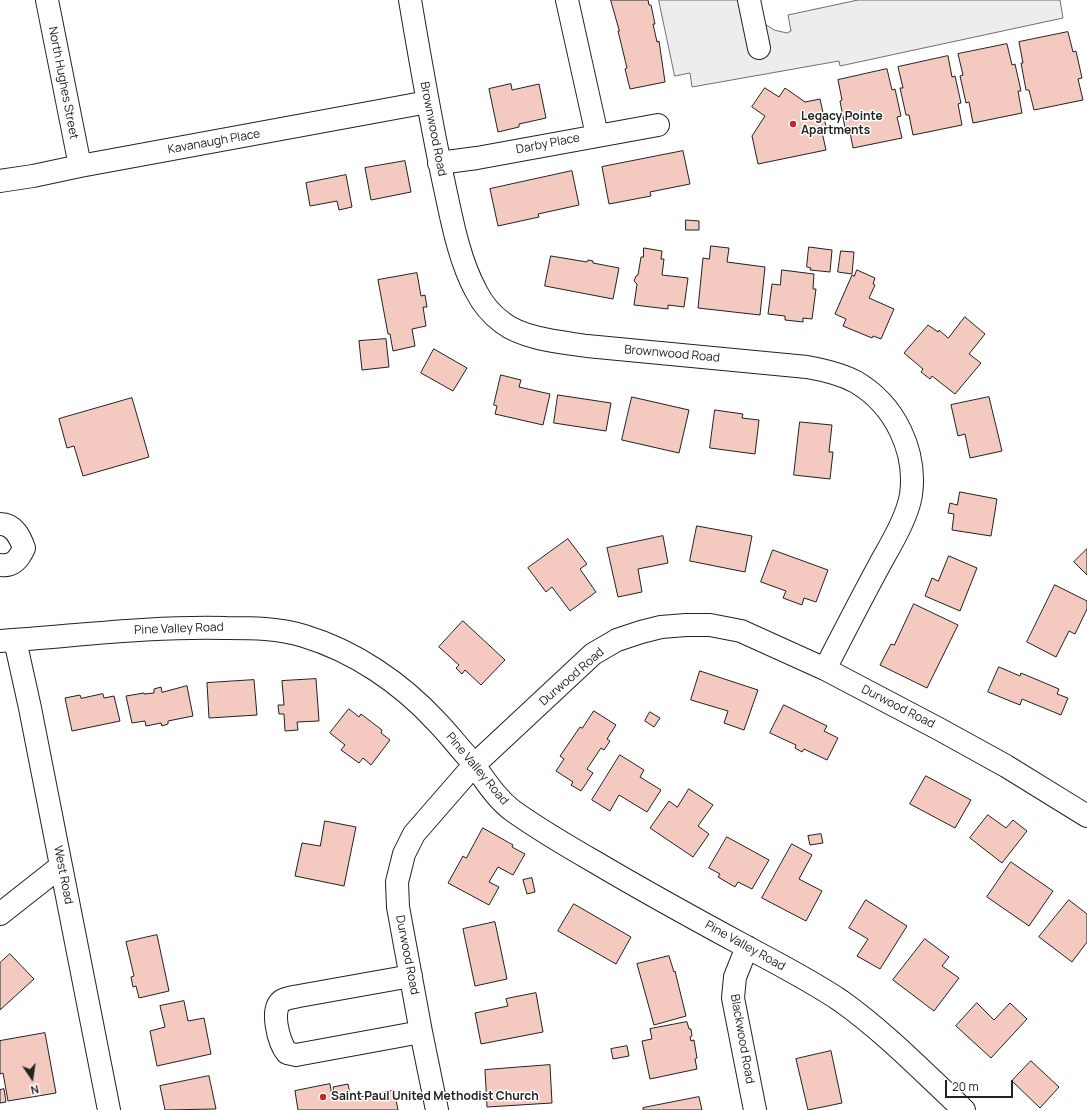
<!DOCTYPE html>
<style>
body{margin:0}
#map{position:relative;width:1087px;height:1110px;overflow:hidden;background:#fff;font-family:Manrope,sans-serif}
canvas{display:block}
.north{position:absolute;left:12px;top:1058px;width:40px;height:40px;-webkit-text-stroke:3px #fff;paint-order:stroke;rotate:167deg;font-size:11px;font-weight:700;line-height:16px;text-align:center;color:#222}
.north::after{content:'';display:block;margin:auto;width:14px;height:18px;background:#222;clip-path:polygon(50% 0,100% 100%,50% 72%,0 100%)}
.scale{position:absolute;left:945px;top:1080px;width:68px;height:18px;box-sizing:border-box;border:2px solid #222;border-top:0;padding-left:5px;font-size:12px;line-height:14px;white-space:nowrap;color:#222;-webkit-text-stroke:3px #fff;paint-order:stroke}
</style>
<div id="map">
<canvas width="1087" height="1110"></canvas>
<div class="north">N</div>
<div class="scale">20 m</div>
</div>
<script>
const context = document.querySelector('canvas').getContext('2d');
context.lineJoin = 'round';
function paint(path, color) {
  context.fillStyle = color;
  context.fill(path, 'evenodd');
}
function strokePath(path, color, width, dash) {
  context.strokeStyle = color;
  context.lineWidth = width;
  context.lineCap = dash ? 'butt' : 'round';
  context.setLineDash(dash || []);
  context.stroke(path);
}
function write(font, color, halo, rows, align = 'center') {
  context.font = font + ' Manrope,sans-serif';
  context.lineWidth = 3;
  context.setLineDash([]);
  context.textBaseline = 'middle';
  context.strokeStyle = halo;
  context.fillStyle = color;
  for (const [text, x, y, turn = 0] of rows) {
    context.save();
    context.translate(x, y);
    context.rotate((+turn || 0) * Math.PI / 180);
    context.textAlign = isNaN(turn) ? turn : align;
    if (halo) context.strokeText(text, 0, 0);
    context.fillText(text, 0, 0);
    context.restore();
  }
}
const parking = new Path2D(`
 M659,0H760L765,24L774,30L787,33L791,31L788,15L858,0H1060L1063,18L840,66L839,61L692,87L690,73L675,76Z`);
paint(parking, '#ededed');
strokePath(parking, '#6f6f6f', 1);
const building = new Path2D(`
 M611,0H648L649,5H651L655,24H653L657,42L659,41L665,82L630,89L625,69L627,68L618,31H619Z
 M1068,32L1073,52L1076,51L1082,78L1078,79L1083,100L1034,110L1029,90H1026L1021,63H1023L1019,42Z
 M1007,44L1012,65L1015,64L1021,91H1018L1022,113L973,123L969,102L966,103L960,76L963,75L958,54Z
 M948,56L952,77L955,76L961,103L958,104L962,125L913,135L909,115H906L900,88H903L898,67Z
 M887,69L892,90L895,89L901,116L897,117L902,138L853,148L849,127L845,128L840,101L842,100L838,80Z
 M511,84L512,90L539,84L546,118L519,124V127L498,132L489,89Z
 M765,88L779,97L785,88L805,102L820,99L827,131L822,132L826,150L758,164L752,136L765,116L752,107Z
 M683,151L690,184L650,192L651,196L609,204L602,167Z
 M405,161L411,192L371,200L365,168Z
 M572,171L579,205L538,214L539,217L498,226L490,189Z
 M346,175L352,207L339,210L337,201L310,206L306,183Z
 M686,220L699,221V230H686Z
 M711,246L729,248L727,262L765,267L760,315L698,308L703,258L709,259Z
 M809,247L832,250L830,272L810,270L811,268L807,267Z
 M644,248L662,251L661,259H664L662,275L688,278L684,307L668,305V309L634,305L637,284L634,281L636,276L638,275L641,257H643Z
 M841,251L854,252L852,274L838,272Z
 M551,256L587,262L588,260L593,261V263L619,268L613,299L545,286Z
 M782,270L814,274L813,289H816L812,319L803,318V322L785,320V316L768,314L772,284L780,285Z
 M857,270L875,278L873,284L875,285L869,298L894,309L881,339L873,336L872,338L843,326L846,319L835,314L852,275L854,276Z
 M417,273L421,296L425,295L427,307H423L426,326L412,329L415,346L393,351L390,334H388L378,280Z
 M965,317L985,334L969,354L981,363L955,394L932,376L930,379L921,372L923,369L904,353L928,325L938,332L939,330L948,338Z
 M386,339L389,367L362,370L359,341Z
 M434,349L467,368L453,391L421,373Z
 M501,375L521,380L519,387L550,394L543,425L495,414L497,406L494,405Z
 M558,395L611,403L606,431L554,423Z
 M632,397L689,410L679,453L622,440Z
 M989,397L1002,451L970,458L965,434L958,436L951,405Z
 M132,398L149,457L83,476L74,446L67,448L59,419Z
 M715,410L743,414L742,418L759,420L755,454L710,448Z
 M800,422L832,425L829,452H833L830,479L794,475Z
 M960,492L997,499L991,536L952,530L954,514L948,513L950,503L957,505Z
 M697,526L752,536L745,572L690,561Z
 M663,536L668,563L638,569L642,592L618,597L607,548Z
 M568,539L587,564L580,569L596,592L570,611L552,587L546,592L528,568Z
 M1087,549V575L1074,562Z
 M773,550L828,570L816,602L804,598L802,605L783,598L786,591L761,582Z
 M949,556L977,568L960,611L925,596L932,578L938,581Z
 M1055,585L1087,601V609L1075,634L1069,631L1056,657L1027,642Z
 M914,604L958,625L927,688L880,665L891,644L894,645Z
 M463,621L505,660L481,685L465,670L462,674L456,668L459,665L439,647Z
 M999,667L1020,676L1021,673L1059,689L1057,694L1068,698L1061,715L1022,699L1020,705L988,692Z
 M700,671L758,690L744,730L724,723L728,711L691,700Z
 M316,679L319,721L297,722L298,730L285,731L284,714H279L278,705H284L282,681Z
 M254,680L257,715L209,718L207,683Z
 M187,686L193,716L168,721V724L162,726L161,723L146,726L145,721L132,723L126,696L144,693V694L154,693V689L161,687L162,692Z
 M103,694L104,698L114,696L120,721L72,731L65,698L80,695L81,698Z
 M784,705L827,726L824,731L838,738L827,760L804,749L802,752L795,748L796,745L770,733Z
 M349,709L359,717L361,714L382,730L381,733L390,740L371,765L363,758L359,763L341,750L345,745L330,733Z
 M594,711L616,725L607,739L610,741L604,750L601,748L587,769L593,773L581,791L571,785L573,782L556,771L564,759L560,756L580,727L582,728Z
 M650,712L660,718L654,727L645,721Z
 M620,755L644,770L640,777L661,790L647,812L619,795L610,811L592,800Z
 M926,776L971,800L955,828L910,804Z
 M689,789L713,805L698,826L709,834L693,857L650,828L669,801L677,807Z
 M988,815L1006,828L1013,820L1027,831L1002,863L970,838Z
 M325,821L356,827L344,886L295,876L302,843L320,846Z
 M483,828L513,845L512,847L525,854L513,875L498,867L489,882L499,887L489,905L448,883L463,856L466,858Z
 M821,834L823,843L810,845L808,836Z
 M727,837L769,860L752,889L738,882L735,887L718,877L720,874L709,868Z
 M792,844L812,855L799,879L822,891L806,921L762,898Z
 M1011,862L1053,891L1029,926L987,897Z
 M532,878L535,892L527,894L523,880Z
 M866,900L907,926L880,969L857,956L868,939L849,928Z
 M1069,900L1087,914V942L1072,962L1039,937Z
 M574,904L631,937L616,964L558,931Z
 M495,922L507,979L475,986L463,929Z
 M157,935L169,991L139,998L136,986L133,987L131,977L134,976L126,942Z
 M925,939L949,957L942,966L959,978L934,1011L893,980Z
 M10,954L34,979L0,1010V963Z
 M669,956L674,972L675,971L686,1016L654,1025L637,964Z
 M536,993L543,1032L481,1044L475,1013L508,1006L506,999Z
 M184,1001L188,1021L204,1018L211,1054L157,1066L150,1031L165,1027L160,1006Z
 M977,1003L994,1020L1010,1003L1027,1019L991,1058L956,1026Z
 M687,1022L689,1029H691L692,1036L690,1037L691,1041L694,1040L697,1058L695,1059L697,1069L650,1079L642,1041L652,1039L650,1029Z
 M45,1033L56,1093L8,1101L3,1073L0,1074V1041Z
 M627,1046L629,1056L613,1059L611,1049Z
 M831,1051L842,1103L808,1110L796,1059Z
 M1031,1061L1059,1087L1040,1108L1012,1081Z
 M550,1065L552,1103L487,1107L485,1070Z
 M209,1076L216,1109L165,1110L160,1086Z
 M330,1084L332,1096L335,1095L333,1087L348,1084L351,1099L394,1090L398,1110H298L295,1091Z
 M4,1089L6,1102L0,1103V1090Z
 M699,1097L702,1110H643V1108Z`);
paint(building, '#f3c9c0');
strokePath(building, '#222', 1);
const minor = new Path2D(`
 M47,0L80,166
 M410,0C421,65 432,129 446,193C453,226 460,261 476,291C482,303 492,315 503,323C524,339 561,342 587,346L807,367C824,370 841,374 856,382C895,405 917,451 911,495C907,518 891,544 880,564C861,599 843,634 825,669
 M567,0L597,135
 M749,0L759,48
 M439,163L477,158L658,125
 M0,181L33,176L80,166L428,102
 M0,524C14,524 20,537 24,548C19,559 13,567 0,565
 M15,640L30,708L109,1110
 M0,641C75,636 151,626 226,628C252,628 279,628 304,636C354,651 401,683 436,721C447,732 456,744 466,755C482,774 493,796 513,811C540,830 567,846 595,862C644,891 693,918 743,945C776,963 810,980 841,1001C886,1033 924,1073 964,1110
 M0,914L61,866
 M747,947L735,977L733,998L755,1110
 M411,976L299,996C294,997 287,998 283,1000C269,1008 279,1043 287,1053L296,1055L421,1032
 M437,1110L421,1032L398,907L397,882L404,854L414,834L474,765L593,654L617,640L641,632L661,627L686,625H710L741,631L825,669L939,729L1006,766L1087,816`);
strokePath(minor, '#222', 24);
strokePath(minor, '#fff', 22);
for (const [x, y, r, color] of [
 [793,124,4,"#c62828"],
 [323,1097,4,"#c62828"]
]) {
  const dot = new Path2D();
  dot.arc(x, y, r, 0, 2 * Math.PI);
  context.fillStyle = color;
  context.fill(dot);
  strokePath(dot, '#fff', 1.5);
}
write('12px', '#222', '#fff', [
 ["North Hughes Street",63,83,79],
 ["Brownwood Road",433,129,79],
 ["Kavanaugh Place",214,142,-10],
 ["Darby Place",548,144,-11],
 ["Brownwood Road",672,354,5],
 ["Pine Valley Road",179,629,-2],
 ["Durwood Road",572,677,-41],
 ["Durwood Road",898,707,27],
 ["Pine Valley Road",477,769,50],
 ["West Road",63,875,79],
 ["Pine Valley Road",745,946,29],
 ["Durwood Road",407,955,79],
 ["Blackwood Road",742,1039,80]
]);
write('bold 12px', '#222', '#fff', [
 ["Legacy Pointe",801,117],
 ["Apartments",801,131],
 ["Saint Paul United Methodist Church",331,1097]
], 'left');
</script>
